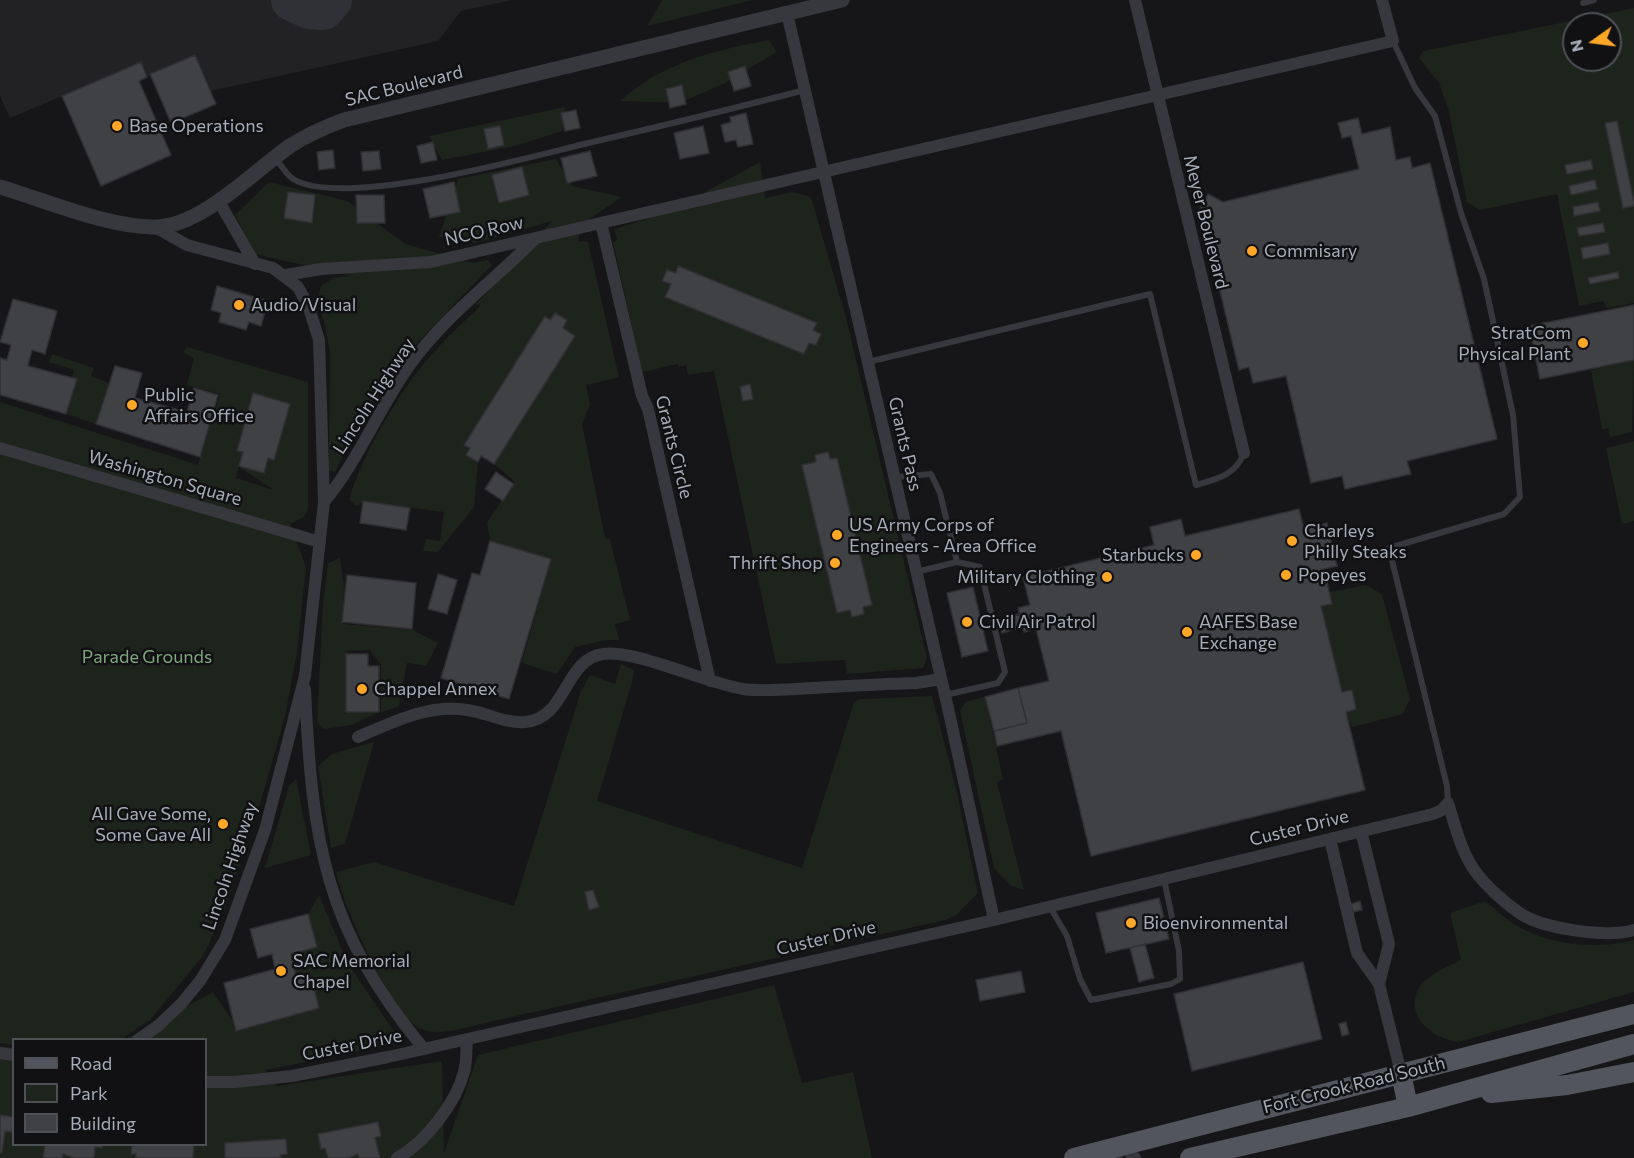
<!DOCTYPE html>
<style>
body{margin:0}
#map{position:relative;width:1634px;height:1158px;overflow:hidden;background:#161618;font-family:Commissioner,sans-serif}
canvas{display:block}
.legend{position:absolute;left:12px;top:1038px;width:195px;height:108px;box-sizing:border-box;background:#111113;border:2px solid #4d5055;margin:0;padding:8px 10px;list-style:none;font-size:18px;color:#a7aeb9}
.legend li{display:flex;align-items:center;gap:12px;height:30px}
.legend b{width:30px;border:2px solid #4d5055}
.north{position:absolute;left:1562px;top:12px;width:60px;height:60px;box-sizing:border-box;background:#111113;border:2px solid #4d5055;border-radius:50%;rotate:256deg;font-size:16px;font-weight:700;line-height:24px;text-align:center;color:#a7aeb9}
.north::after{content:'';display:block;margin:auto;width:21px;height:27px;background:#ffa727;clip-path:polygon(50% 0,100% 100%,50% 72%,0 100%)}
</style>
<div id="map">
<canvas width="1634" height="1158"></canvas>
<ul class="legend">
<li><b style="height:8px;background:#52555d"></b>Road</li>
<li><b style="height:16px;background:#1c241c"></b>Park</li>
<li><b style="height:16px;background:#404145"></b>Building</li>
</ul>
<div class="north">N</div>
</div>
<script>
const context = document.querySelector('canvas').getContext('2d');
context.lineJoin = 'round';
function paint(path, color) {
  context.fillStyle = color;
  context.fill(path, 'evenodd');
}
function strokePath(path, color, width, dash) {
  context.strokeStyle = color;
  context.lineWidth = width;
  context.lineCap = dash ? 'butt' : 'round';
  context.setLineDash(dash || []);
  context.stroke(path);
}
function write(font, color, halo, rows, align = 'center') {
  context.font = font + ' Commissioner,sans-serif';
  context.lineWidth = 5;
  context.setLineDash([]);
  context.textBaseline = 'middle';
  context.strokeStyle = halo;
  context.fillStyle = color;
  for (const [text, x, y, turn = 0] of rows) {
    context.save();
    context.translate(x, y);
    context.rotate((+turn || 0) * Math.PI / 180);
    context.textAlign = isNaN(turn) ? turn : align;
    if (halo) context.strokeText(text, 0, 0);
    context.fillText(text, 0, 0);
    context.restore();
  }
}
paint(new Path2D(`
 M0,0H512L461,11L438,41L211,91L195,55L147,77L141,63L10,118L0,96Z`), '#222225');
paint(new Path2D(`
 M662,0H753L647,26Z
 M1634,8V303L1607,308L1603,301L1579,306L1557,194L1480,210L1467,202L1448,108L1439,83L1419,58L1423,51ZM1574,24H1610V60H1574Z
 M769,40L777,52L725,83L680,103L620,101C662,63 714,50 769,40Z
 M565,107L562,131L515,146L442,160L429,136Z
 M556,159L572,186L622,197L582,224L578,241L588,242L619,377L586,385L590,404L582,424L605,538L610,539L630,620L615,624L619,640H606L575,647L557,674L522,663L551,559L490,541L487,522L515,482L494,464L574,336L563,328L567,320L555,314L550,320L544,317L464,444L470,448L466,455L478,462L474,507L438,552L423,551L426,539L440,541L444,512L365,502L356,506L349,499C364,452 401,387 435,351C449,335 466,320 481,305L476,304L552,221L475,243L439,237L458,179Z
 M760,162L765,198L792,192L811,197L846,318L927,658L923,668L847,674L845,660L776,664L714,371L688,375L686,365L679,367L678,364L642,372L613,242L617,240L615,229L669,212Z
 M269,182L348,201L405,244L474,263L488,260L492,265L402,359L357,428L335,472L329,470L330,352L324,321L316,303L321,286L333,278L351,276L255,254L235,215Z
 M187,347L308,382V510L304,517L290,524L306,567L297,652L285,717L260,804L225,908L203,956L150,1020L124,1037L118,1039L14,1040L13,1045L0,1043V402L198,465L220,394L187,385L194,358L183,352ZM253,393L290,404L274,459L268,458L264,473L239,466L243,452L237,450ZM239,467L274,490L236,478Z
 M52,354L94,368L91,376L109,383L96,424L66,414L77,380L72,378L74,370L49,362Z
 M1634,360L1632,432L1610,437L1608,428L1602,429L1591,370Z
 M1634,441V521L1622,524L1606,448Z
 M340,558L344,586L343,624L413,630L438,643L426,666L407,663L399,706L381,713V665L370,650L347,651L346,712L377,713L352,725L324,729L317,722L323,603L328,563Z
 M1366,585L1382,594L1410,699L1403,714L1352,727L1346,712L1356,709L1352,690L1342,692L1321,606L1332,604L1330,592Z
 M621,664L634,670L632,682L597,801L802,868L854,702L861,699L932,696L956,788L978,893L956,915L945,920L485,1023C466,1027 440,1037 421,1029C393,1018 342,904 336,872L374,862L514,906L581,691L590,675L615,684Z
 M985,697L1003,779L997,782L1024,890L1011,886L994,868L960,711L965,702Z
 M374,742L345,844L331,848L318,766L332,754Z
 M296,779L311,855L265,868L289,786Z
 M319,895L347,962L399,1039L395,1044L266,1070L277,1086L442,1061L444,1153L478,1055L774,985L802,1083L853,1072L872,1158H0V1046L13,1048L14,1144H206V1040L126,1039L213,992L240,1031L319,1008L310,973L296,976L291,954L317,946L308,914Z
 M1485,901C1496,909 1507,921 1519,927C1551,945 1599,950 1634,940V992L1458,1042C1434,1039 1403,1016 1419,988C1427,974 1448,967 1461,960L1450,913Z`), '#1c241c');
strokePath(new Path2D(`
 M292,0L309,8L323,9L331,0`), '#303136', 42);
const building = new Path2D(`
 M195,55L216,104L171,123L150,74Z
 M141,62L147,77L139,81L171,155L101,186L62,96Z
 M745,66L751,86L734,91L728,72Z
 M682,85L686,104L670,108L666,89Z
 M576,110L580,128L565,131L561,113Z
 M746,113L753,144L738,147L736,140L725,142L721,125L731,122L730,117Z
 M1358,118L1362,134L1390,127L1396,160L1410,157L1412,168L1430,163L1497,439L1407,461L1411,474L1345,489L1342,476L1311,483L1286,376L1253,383L1249,367L1239,370L1204,225L1207,218L1198,212L1208,194L1223,202L1359,169L1351,136L1342,138L1338,123Z
 M1617,121L1634,202V206L1623,208L1605,123Z
 M500,126L504,145L488,149L484,129Z
 M703,126L709,153L680,159L674,133Z
 M433,142L437,160L421,163L417,146Z
 M333,150L335,168L319,170L317,152Z
 M379,151L381,169L363,171L361,152Z
 M590,151L597,176L567,183L561,158Z
 M1591,160L1593,169L1567,174L1565,165Z
 M522,167L529,195L499,203L492,175Z
 M1595,180L1597,189L1571,195L1569,186Z
 M454,182L460,212L430,218L423,189Z
 M288,192L315,195L312,223L284,218Z
 M356,195H384L385,223H357Z
 M1598,202L1600,211L1574,216L1573,207Z
 M1603,223L1605,232L1579,236L1577,228Z
 M1608,243L1610,254L1583,259L1581,248Z
 M678,266L817,323L813,330L821,334L816,345L809,343L804,354L665,297L671,284L662,281L667,270L676,273Z
 M1618,272L1619,278L1590,284L1588,278Z
 M217,286L268,301L261,326L249,322L246,330L219,322L221,313L211,310Z
 M13,299L57,311L45,354L32,350L28,366L77,379L66,414L0,395V358L7,360L11,345L0,342Z
 M1634,305V360L1540,379L1529,326Z
 M555,313L567,320L563,328L575,336L494,464L481,456L478,462L466,455L470,448L464,445L545,316L550,320Z
 M115,366L142,373L135,398L187,412L194,388L218,395L200,457L96,424Z
 M750,384L753,399L743,401L740,387Z
 M253,393L290,404L274,460L268,458L264,473L239,466L243,452L237,451Z
 M828,452L830,459L837,458L872,605L863,607L864,614L852,617L850,610L837,613L802,465L816,462L815,455Z
 M496,472L514,484L503,501L485,489Z
 M363,501L410,508L406,530L360,523Z
 M1299,509L1304,529L1327,523L1337,566L1324,569L1332,604L1321,606L1342,692L1352,690L1356,709L1346,712L1365,790L1091,856L1061,731L997,746L994,731L1027,723L1018,688L1049,681L1036,629L1024,632L1018,608L1030,605L1023,577L1154,545L1150,527L1181,519L1185,536Z
 M490,541L551,559L509,699L441,678L472,573L480,575Z
 M438,574L457,580L447,614L428,609Z
 M347,575L416,583L412,629L342,622Z
 M973,587L988,651L962,657L947,593Z
 M1020,614L1023,627L1002,633L998,619Z
 M346,654H368V666H379V712H346Z
 M1018,688L1027,723L994,731L985,697Z
 M593,890L599,907L589,910L585,892Z
 M1159,898L1169,939L1106,953L1096,913Z
 M1360,901L1362,910L1353,912L1351,904Z
 M308,914L317,947L291,954L296,976L310,973L319,1008L236,1031L224,983L275,969L272,954L258,958L250,929Z
 M1145,944L1154,978L1139,982L1130,948Z
 M1303,962L1322,1039L1192,1071L1174,994Z
 M1021,971L1025,992L980,1001L976,980Z
 M1346,1022L1349,1034L1342,1036L1339,1024Z
 M0,1115L14,1117L12,1132L5,1131L2,1153L0,1152Z
 M378,1122L381,1136L375,1138L380,1158H359L358,1154L348,1158H328L325,1148L321,1149L318,1134Z
 M286,1139L287,1154L280,1155L281,1158H225V1143Z
 M45,1144H102V1148L95,1147L94,1158H74L63,1154L62,1158H43Z
 M132,1144H194L193,1158H136V1154H131Z`);
paint(building, '#404145');
strokePath(building, '#303034', 1.5);
strokePath(new Path2D(`
 M1583,3L1594,0
 M1393,41L1415,88L1435,116L1461,213L1484,279L1513,415L1520,497L1504,514L1389,548L1447,786L1448,803
 M276,159C281,165 286,174 293,179C344,209 525,158 584,144C658,127 731,109 805,90
 M868,362L1150,294L1196,485C1217,479 1236,475 1244,453
 M895,477L931,474L940,493L957,562L916,572
 M945,695L998,683L1005,672L980,567L957,562
 M1050,907L1067,936L1080,979L1091,1000L1171,984L1180,979L1179,951L1164,879`), '#37383e', 6);
strokePath(new Path2D(`
 M1135,0L1244,453
 M787,13L948,708L994,920
 M218,200L255,264
 M601,223L642,396L648,409L710,681
 M286,275L321,269L431,262L1393,41L1382,0
 M0,448L320,542
 M324,502C358,461 378,410 409,366C444,317 493,281 535,239
 M305,689C312,841 324,928 424,1049
 M358,737C393,722 428,704 467,710C486,712 505,724 525,722C567,719 564,659 603,654C634,649 706,683 743,689C766,692 789,689 812,688C847,686 881,684 916,683L941,679
 M1448,803C1455,825 1461,852 1475,871C1485,885 1504,902 1518,912C1541,929 1607,938 1634,930
 M1361,831L1389,944L1379,984
 M1330,839L1357,953L1379,984L1401,1073
 M138,1040L159,1025L181,1004L200,981L225,940L265,830L305,676L324,502L319,340L308,305L298,287L273,268L187,245L155,227
 M0,1053L14,1055
 M206,1082H235L292,1076L388,1057L994,920L1433,814L1442,810L1448,803
 M397,1158C425,1143 456,1103 464,1072C467,1062 466,1050 467,1039
 M1116,1158L1122,1145L1135,1158`), '#37383e', 12);
strokePath(new Path2D(`
 M0,187C44,200 110,228 155,227C201,227 254,171 290,146C307,135 325,127 344,120L842,0`), '#37383e', 15);
strokePath(new Path2D(`
 M1401,1073L1408,1107
 M1491,1093L1567,1085L1634,1072
 M1074,1158L1634,1014
 M1190,1158L1408,1107L1634,1044`), '#52555d', 20);
for (const [x, y, r, color] of [
 [117,126,6,"#ffa727"],
 [1252,251,6,"#ffa727"],
 [239,305,6,"#ffa727"],
 [1583,343,6,"#ffa727"],
 [132,405,6,"#ffa727"],
 [837,535,6,"#ffa727"],
 [1292,541,6,"#ffa727"],
 [1196,555,6,"#ffa727"],
 [835,563,6,"#ffa727"],
 [1286,575,6,"#ffa727"],
 [1107,577,6,"#ffa727"],
 [967,622,6,"#ffa727"],
 [1187,632,6,"#ffa727"],
 [362,689,6,"#ffa727"],
 [223,824,6,"#ffa727"],
 [1131,923,6,"#ffa727"],
 [281,971,6,"#ffa727"]
]) {
  const dot = new Path2D();
  dot.arc(x, y, r, 0, 2 * Math.PI);
  context.fillStyle = color;
  context.fill(dot);
  strokePath(dot, '#111113', 2);
}
write('18px', '#a7aeb9', '#111113', [
 ["SAC Boulevard",404,86,-14],
 ["Meyer Boulevard",1206,222,76],
 ["NCO Row",484,231,-13],
 ["Lincoln Highway",374,396,-57],
 ["Grants Pass",905,444,77],
 ["Grants Circle",674,447,76],
 ["Washington Square",165,478,16],
 ["Custer Drive",1299,828,-14],
 ["Lincoln Highway",230,866,-71],
 ["Custer Drive",826,938,-13],
 ["Custer Drive",352,1045,-11],
 ["Fort Crook Road South",1354,1085,-14]
]);
write('18px', '#a7aeb9', '#111113', [
 ["Base Operations",129,126],
 ["Commisary",1264,251],
 ["Audio/Visual",251,305],
 ["StratCom",1571,333,"right"],
 ["Physical Plant",1571,354,"right"],
 ["Public",144,395],
 ["Affairs Office",144,416],
 ["US Army Corps of",849,525],
 ["Engineers - Area Office",849,546],
 ["Charleys",1304,531],
 ["Philly Steaks",1304,552],
 ["Starbucks",1184,555,"right"],
 ["Thrift Shop",823,563,"right"],
 ["Popeyes",1298,575],
 ["Military Clothing",1095,577,"right"],
 ["Civil Air Patrol",979,622],
 ["AAFES Base",1199,622],
 ["Exchange",1199,643],
 ["Chappel Annex",374,689],
 ["All Gave Some,",211,814,"right"],
 ["Some Gave All",211,835,"right"],
 ["Bioenvironmental",1143,923],
 ["SAC Memorial",293,961],
 ["Chapel",293,982]
], 'left');
write('18px', '#7da67c', '#111113', [
 ["Parade Grounds",147,657]
]);
</script>
